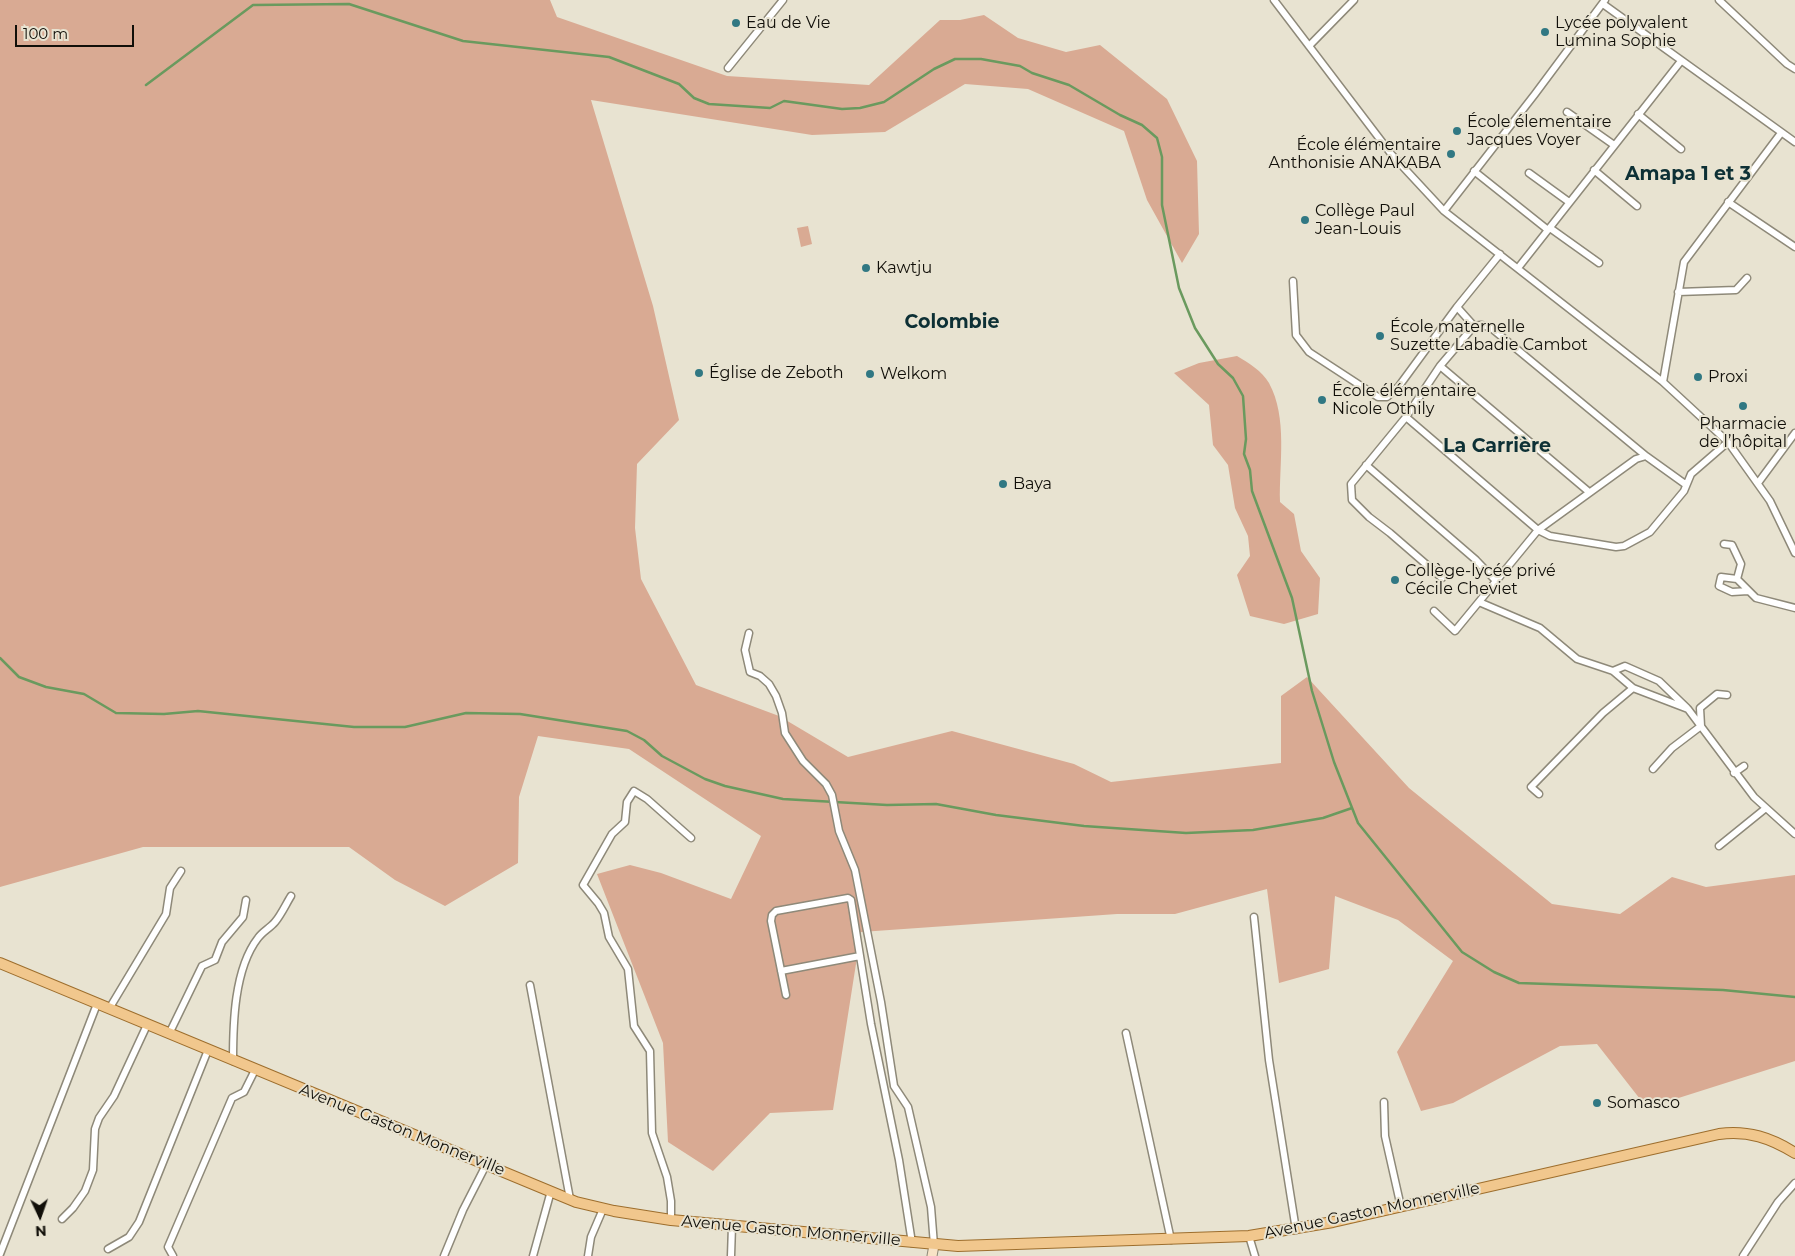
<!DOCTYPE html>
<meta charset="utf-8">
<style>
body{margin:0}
#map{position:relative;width:1795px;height:1256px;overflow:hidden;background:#e8e3d1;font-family:Montserrat,sans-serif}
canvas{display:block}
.north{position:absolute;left:15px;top:1191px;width:50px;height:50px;-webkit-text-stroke:4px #e8e3d1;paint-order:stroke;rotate:177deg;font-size:14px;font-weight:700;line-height:20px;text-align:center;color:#110f09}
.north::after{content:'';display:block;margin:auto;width:18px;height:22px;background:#110f09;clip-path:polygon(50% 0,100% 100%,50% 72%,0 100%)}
.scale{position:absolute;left:15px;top:25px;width:119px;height:22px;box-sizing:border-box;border:2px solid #110f09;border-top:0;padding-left:6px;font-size:15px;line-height:18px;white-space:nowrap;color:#110f09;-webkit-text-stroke:4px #e8e3d1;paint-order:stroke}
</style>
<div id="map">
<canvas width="1795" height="1256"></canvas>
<div class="north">N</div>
<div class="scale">100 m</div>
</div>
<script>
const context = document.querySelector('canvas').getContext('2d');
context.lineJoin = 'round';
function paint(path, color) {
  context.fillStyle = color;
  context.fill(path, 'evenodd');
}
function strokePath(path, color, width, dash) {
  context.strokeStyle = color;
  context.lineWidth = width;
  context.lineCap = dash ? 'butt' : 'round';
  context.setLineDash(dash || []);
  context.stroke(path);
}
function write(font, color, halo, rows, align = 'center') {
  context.font = font + ' Montserrat,sans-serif';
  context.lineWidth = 4;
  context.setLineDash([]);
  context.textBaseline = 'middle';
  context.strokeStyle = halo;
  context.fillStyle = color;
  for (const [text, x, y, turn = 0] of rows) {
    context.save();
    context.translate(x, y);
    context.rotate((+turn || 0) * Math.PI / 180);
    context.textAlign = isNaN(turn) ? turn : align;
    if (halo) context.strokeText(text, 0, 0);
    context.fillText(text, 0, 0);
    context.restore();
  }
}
paint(new Path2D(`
 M0,0H550L557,17L727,76L869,85L940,20H960L984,15L1018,38L1066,52L1100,45L1167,99L1197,161L1199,234L1182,263L1147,200L1124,131L1028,89L965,84L885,132L812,135L591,100L653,306L679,420L637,464L635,528L641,579L696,685L779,716L848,757L952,731L1074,764L1111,782L1281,763V696L1307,677L1409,788L1552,904L1620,914L1672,877L1706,887L1795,875V1061L1647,1108L1597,1044L1560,1046L1453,1103L1421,1111L1397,1052L1453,961L1398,920L1335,896L1329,969L1279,983L1267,889L1175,914H1117L861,932L833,1110L770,1113L713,1171L668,1142L663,1043L597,874L630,865L661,873L731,899L761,836L629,749L538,736L519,797L518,863L445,906L395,880L349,847H143L0,887Z
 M808,226L812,244L801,247L797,228Z
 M1237,356C1249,363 1262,371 1269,383C1288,418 1279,464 1280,502L1294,514L1301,551L1320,578L1318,614L1284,624L1250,616L1237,575L1250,556L1248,536L1235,508L1228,465L1213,445L1209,405L1174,373L1199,363Z`), '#d9aa93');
strokePath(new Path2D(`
 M146,85L253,5L349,4L463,41L609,57L679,84L694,98L709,104L770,108L784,101L842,109L860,108L884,102L934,69L955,59H981L1020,66L1032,73L1069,85L1120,115L1142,125L1157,138L1162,157V205L1179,288L1195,328L1218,364L1233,378L1243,396L1246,439L1244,454L1250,470L1252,491L1292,598L1312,691L1334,762L1358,823L1462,952L1494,972L1519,983L1723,990L1795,997
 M0,658L19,677L46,687L84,694L116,713L164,714L198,711L354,727H405L466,713L520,714L627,731L644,740L662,756L705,779L725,786L783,799L887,805L936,804L996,815L1084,826L1186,833L1253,830L1323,818L1352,808`), '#6a9a5e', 2.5);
const street = new Path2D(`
 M1274,0L1392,155L1444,211L1663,382L1728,442L1770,501L1795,553
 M1719,0L1787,64L1795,69
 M1603,4L1795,142
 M1309,46L1354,0
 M728,68L783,0
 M1567,112L1614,145
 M1638,114L1681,149
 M1594,170L1637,206
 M1474,171L1548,230
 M1529,173L1569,202
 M1728,202L1795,247
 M1444,211L1535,94L1605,0
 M1550,228L1599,263
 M1518,268L1681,61
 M1293,281L1296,335L1309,352L1378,397H1387L1399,386L1457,307L1500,254
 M1678,292L1736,290L1747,278
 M1457,307L1474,326
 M1440,366L1589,492
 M1663,382L1684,262L1781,133
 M1406,417L1538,530L1550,536L1616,547L1624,546L1650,532L1684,491L1691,474L1728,442
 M1366,465L1476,560L1497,582
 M1758,483L1795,433
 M1724,544L1732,545L1741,564L1737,579L1721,577L1719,586L1732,592L1748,591
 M1442,578L1390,533L1369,517L1352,500L1351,484L1406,417L1440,366L1474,326L1481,325L1490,327L1646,456
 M1737,579L1756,598L1795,608
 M1479,602L1540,628L1577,659L1613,671L1633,688L1688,709L1754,797L1795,834
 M1434,611L1455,631L1538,530L1636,459L1646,456L1685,484
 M749,633L745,650L750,672L760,676L769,684L776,696L782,713L785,733L803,761L826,784L832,795L839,831L855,870L881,1002L894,1086L908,1107L931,1207L934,1245
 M1613,671L1625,666L1659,681L1687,708
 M1653,769L1672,748L1701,726L1700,708L1717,694L1727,695
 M1734,773L1744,766
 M1539,794L1531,787L1603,713L1633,688
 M1719,846L1766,808
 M1254,917L1269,1060L1296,1230
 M781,971L860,956
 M530,985L570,1199
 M786,995L771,921L772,915L776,911L848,898L851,900L871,1024L899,1160L912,1243
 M109,1009L166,914L170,888L181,871
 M1126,1033L1171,1240
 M169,1034L202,966L215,960L222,942L243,917L246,900
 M233,1061C233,1024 234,969 258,938C262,932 270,928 275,922C281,915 286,904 291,896
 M1384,1102L1385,1136L1401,1207
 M62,1219L73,1208L85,1191L93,1170L95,1129L99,1118L114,1096L147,1025
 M671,1220V1201L667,1177L652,1133L650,1051L634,1026L628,969L609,937L604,913L598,903L583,885L612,834L625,822L627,802L634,791L647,799L691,838
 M1249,1236L1255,1256
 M108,1249L129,1237L139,1222L208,1050
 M0,1254L97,1004
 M173,1256L168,1247L232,1098L244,1092L255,1070
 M444,1256L463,1210L486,1165
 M533,1256L551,1191
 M588,1256L591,1237L603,1209
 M731,1256L732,1226
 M1743,1256L1778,1202L1795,1183`);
const secondary = new Path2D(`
 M932,1256L934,1245`);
const primary = new Path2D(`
 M0,963L576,1202L614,1211L671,1220L958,1246L1249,1236L1333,1222L1719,1134C1748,1130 1771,1138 1795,1153`);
strokePath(street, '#8e8979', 9);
strokePath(secondary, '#8e8979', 11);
strokePath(primary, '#9d6e2d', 12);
strokePath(street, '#fff', 6);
strokePath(secondary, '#f8e3c6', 9);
strokePath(primary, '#f1c78d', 10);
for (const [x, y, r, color] of [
 [736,23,5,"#317883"],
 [1545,32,5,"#317883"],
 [1457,131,5,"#317883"],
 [1451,154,5,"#317883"],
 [1305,220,5,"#317883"],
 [866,268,5,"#317883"],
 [1380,336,5,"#317883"],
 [699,373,5,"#317883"],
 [870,374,5,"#317883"],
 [1698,377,5,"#317883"],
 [1322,400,5,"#317883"],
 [1743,406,5,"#317883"],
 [1003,484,5,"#317883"],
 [1395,580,5,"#317883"],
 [1597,1103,5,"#317883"]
]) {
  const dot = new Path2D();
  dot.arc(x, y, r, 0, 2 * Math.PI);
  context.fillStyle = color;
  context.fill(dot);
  strokePath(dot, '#e8e3d1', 2);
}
write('16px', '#110f09', '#e8e3d1', [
 ["Eau de Vie",746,23],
 ["Lycée polyvalent",1555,23],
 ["Lumina Sophie",1555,41],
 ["École élementaire",1467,122],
 ["Jacques Voyer",1467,140],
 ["École élémentaire",1441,145,"right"],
 ["Anthonisie ANAKABA",1441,163,"right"],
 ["Collège Paul",1315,211],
 ["Jean-Louis",1315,229],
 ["Kawtju",876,268],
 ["École maternelle",1390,327],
 ["Suzette Labadie Cambot",1390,345],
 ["Église de Zeboth",709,373],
 ["Welkom",880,374],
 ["Proxi",1708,377],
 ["École élémentaire",1332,391],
 ["Nicole Othily",1332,409],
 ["Pharmacie",1743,424,"center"],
 ["de l’hôpital",1743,442,"center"],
 ["Baya",1013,484],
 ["Collège-lycée privé",1405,571],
 ["Cécile Cheviet",1405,589],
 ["Somasco",1607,1103]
], 'left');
write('16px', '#110f09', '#e8e3d1', [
 ["Avenue Gaston Monnerville",402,1130,22],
 ["Avenue Gaston Monnerville",1372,1211,-12],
 ["Avenue Gaston Monnerville",791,1231,5]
]);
write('bold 19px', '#0d3035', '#e8e3d1', [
 ["Amapa 1 et 3",1688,174],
 ["Colombie",952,322],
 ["La Carrière",1497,446]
]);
</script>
